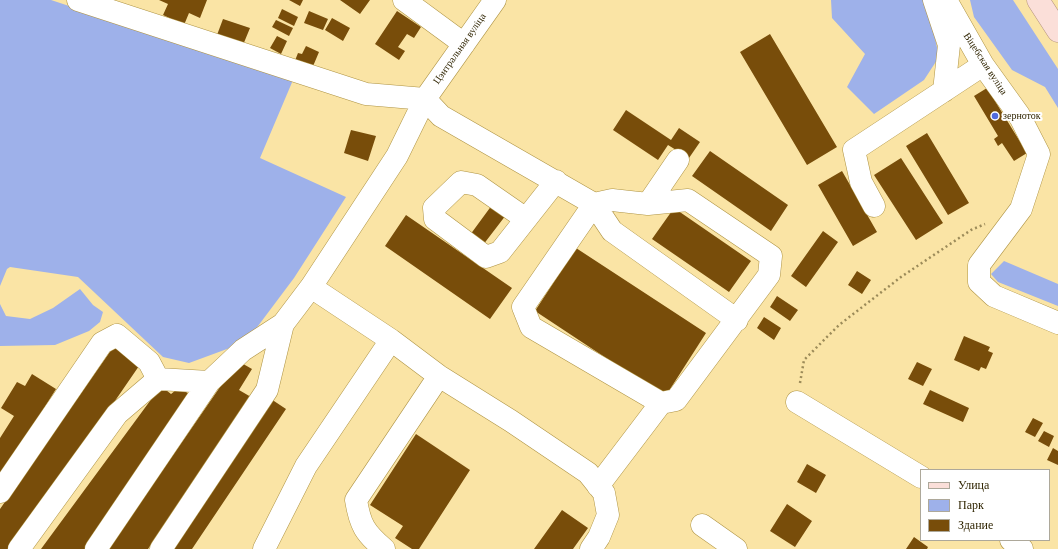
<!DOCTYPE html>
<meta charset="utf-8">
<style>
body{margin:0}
#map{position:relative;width:1058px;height:549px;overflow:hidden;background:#fae4a5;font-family:"Times New Roman",serif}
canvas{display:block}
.legend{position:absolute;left:920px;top:469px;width:130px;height:72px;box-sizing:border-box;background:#fff;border:1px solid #ada89a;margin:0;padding:5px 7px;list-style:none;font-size:12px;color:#312603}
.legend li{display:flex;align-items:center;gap:8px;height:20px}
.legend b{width:20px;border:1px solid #ada89a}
</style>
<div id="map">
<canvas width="1058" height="549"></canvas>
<ul class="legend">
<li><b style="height:5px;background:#fbdfd9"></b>Улица</li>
<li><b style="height:11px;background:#9eb1ea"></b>Парк</li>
<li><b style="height:11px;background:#784d0a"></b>Здание</li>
</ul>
</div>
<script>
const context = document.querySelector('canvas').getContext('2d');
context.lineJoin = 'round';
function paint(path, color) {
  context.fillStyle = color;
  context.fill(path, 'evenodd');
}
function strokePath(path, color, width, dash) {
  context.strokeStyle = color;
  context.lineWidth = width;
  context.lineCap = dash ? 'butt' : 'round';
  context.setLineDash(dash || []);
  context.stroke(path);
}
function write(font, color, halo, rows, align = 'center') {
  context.font = font + ' "Times New Roman",serif';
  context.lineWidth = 4;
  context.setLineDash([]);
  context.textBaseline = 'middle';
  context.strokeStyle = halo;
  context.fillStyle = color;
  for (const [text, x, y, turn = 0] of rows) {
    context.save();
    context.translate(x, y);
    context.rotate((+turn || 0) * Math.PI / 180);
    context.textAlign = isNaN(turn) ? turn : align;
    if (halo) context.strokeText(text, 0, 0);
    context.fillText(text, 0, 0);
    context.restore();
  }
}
paint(new Path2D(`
 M0,0H51L293,80L260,158L346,197L294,278L246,342L189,363L163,357L78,277L10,267L7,269L0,286Z
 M831,0H927L939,57L924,80L874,114L847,87L865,54L832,18Z
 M970,0H1013L1058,69V108L1045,87L1012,70L974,17Z
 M1004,261L1058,284V306L998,282L991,274Z
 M80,289L93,305L103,312L100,322L89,331L55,345L0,346V304L6,316L30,319L53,308Z`), '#9eb1ea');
paint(new Path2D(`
 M159,0H207L200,18L189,13L184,25L163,15L168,4Z
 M289,0H303L300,6Z
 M340,0H370L360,14Z
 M282,9L298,17L294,26L278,18Z
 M309,11L328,19L323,30L304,23Z
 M397,11L421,27L414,38L407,34L398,47L405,51L399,60L375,44Z
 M332,18L350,28L343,41L325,30Z
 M223,19L250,28L243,45L217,35Z
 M276,20L293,28L289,36L272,27Z
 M770,34L837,147L807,165L740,52Z
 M277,36L287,41L281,54L270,48Z
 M306,46L319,52L311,71L294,63L298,53L302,54Z
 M987,88L1027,153L1014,161L1002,143L998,146L994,139L998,136L974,96Z
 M626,110L671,140L679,128L700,142L689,158L668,145L658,160L613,130Z
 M351,130L376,136L368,161L344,153Z
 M927,133L969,203L948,215L906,146Z
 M710,151L788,205L771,231L692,176Z
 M901,158L943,223L916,240L874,175Z
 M842,171L877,232L853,246L818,185Z
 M492,205L506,215L483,245L470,235Z
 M674,208L751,261L729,292L652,239Z
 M406,215L512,288L490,319L385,246Z
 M823,231L838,242L806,287L791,276Z
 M576,248L706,333L665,397L535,311Z
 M857,271L871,280L862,294L848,285Z
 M777,296L798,310L790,321L770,307Z
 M764,317L781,328L774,340L757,328Z
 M964,336L990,347L988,351L993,353L986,369L981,367L979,371L954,360Z
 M114,346L139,366L13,549H0V509Z
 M238,361L252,369L239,390L251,397L148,549H108Z
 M917,362L932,369L923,386L908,379Z
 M32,374L56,389L0,479V438L14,416L1,408L17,382L25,386Z
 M161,386L171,394L180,387L191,396L85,549H41Z
 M930,390L969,408L963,422L923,404Z
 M271,399L286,409L192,549H171Z
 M1033,418L1043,423L1035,437L1025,432Z
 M1044,431L1054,436L1049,447L1038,441Z
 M416,434L470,470L419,549H412L395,538L403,526L370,505Z
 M1053,448L1058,451V465L1047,460Z
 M807,464L826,475L816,493L797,482Z
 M787,504L812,521L795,547L770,531Z
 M562,510L588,528L573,549H534Z
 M914,537L928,547L927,549H906Z`), '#784d0a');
const minor = new Path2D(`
 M78,0L366,94L425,99L441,116L594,204L612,231L737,320
 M404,0L464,44
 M934,0L949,45L944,91
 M946,0L983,65L1019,115L1039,154L1021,209L979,265V282L994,296L1058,323
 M612,200L648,204L688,200L771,256L769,275L676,400L661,403L531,327L523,307L594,204Z
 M648,204L678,160
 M874,206L861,182L854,150L983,65
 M526,219L477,185L461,182L434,208L435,219L486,257L500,252L556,181
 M311,287L391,340L439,376L511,421L588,473L604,493L608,515L599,537L591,549
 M797,402L921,477
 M598,486L661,403
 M0,492L102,343L117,335L149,362L158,379
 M702,525L736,549
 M1011,540L1022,549
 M19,549L117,414L158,379L209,382
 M96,549L209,382L243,350L283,324
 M161,549L267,390L283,324L311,287L397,156L425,99L495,0
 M264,549L306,466L391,340
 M384,549C365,533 360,525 356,500L439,376`);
const major = new Path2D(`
 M1038,0L1058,31`);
strokePath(minor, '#ae9343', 23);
strokePath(major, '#b2907e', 23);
strokePath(new Path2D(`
 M800,383L804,360L839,325L901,277L971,230L985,224`), '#9c8b59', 2.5, [2, 3]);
strokePath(minor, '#fff', 22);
strokePath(major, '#fbdfd9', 22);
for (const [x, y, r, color] of [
 [995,116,4,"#516adf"]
]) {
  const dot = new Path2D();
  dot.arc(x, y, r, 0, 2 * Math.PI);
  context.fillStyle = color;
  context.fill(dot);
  strokePath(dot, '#fff', 1.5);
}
write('10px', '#312603', '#fff', [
 ["Цэнтральная вуліца",460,49,-55],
 ["Віцебская вуліца",985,64,57]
]);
write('10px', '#312603', '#fff', [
 ["зерноток",1003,116]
], 'left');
</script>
